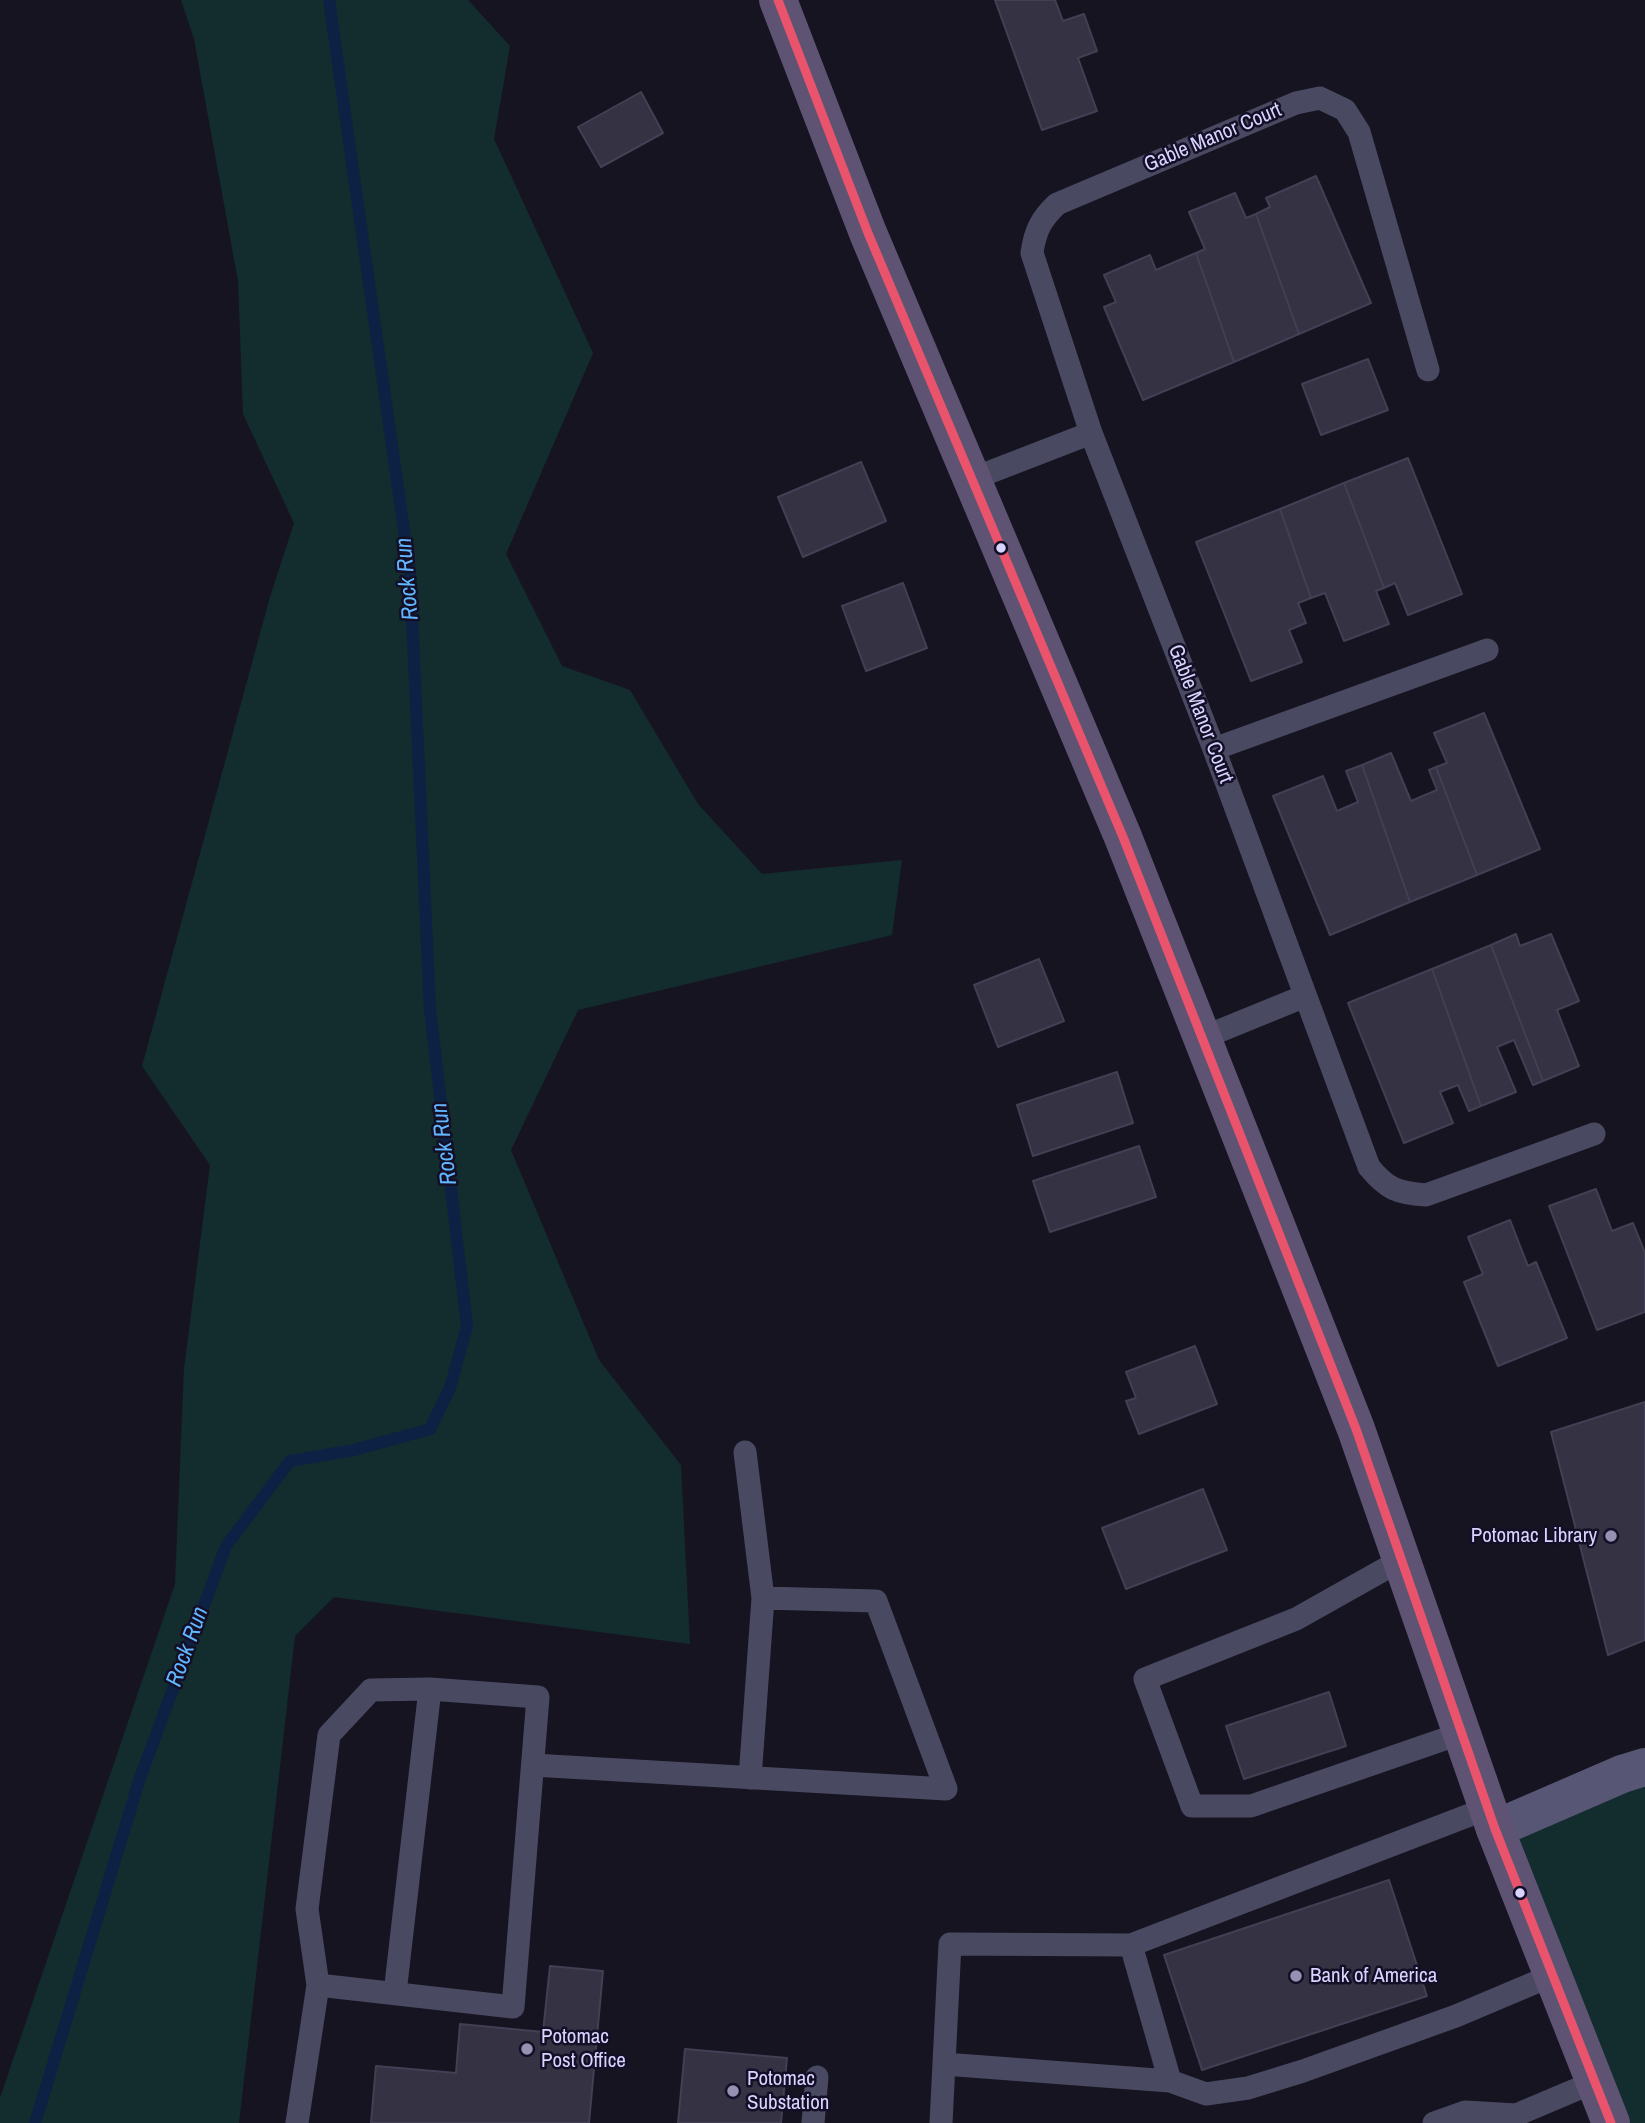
<!DOCTYPE html>
<style>
body{margin:0}
canvas{display:block;background:#161421}
</style>
<canvas width="1645" height="2123"></canvas>
<script>
const context = document.querySelector('canvas').getContext('2d');
context.lineJoin = 'round';
function paint(path, color) {
  context.fillStyle = color;
  context.fill(path, 'evenodd');
}
function strokePath(path, color, width, dash) {
  context.strokeStyle = color;
  context.lineWidth = width;
  context.lineCap = dash ? 'butt' : 'round';
  context.setLineDash(dash || []);
  context.stroke(path);
}
function write(font, color, halo, rows, align = 'center') {
  context.font = font + ' "Archivo Narrow",sans-serif';
  context.lineWidth = 5;
  context.setLineDash([]);
  context.textBaseline = 'middle';
  context.strokeStyle = halo;
  context.fillStyle = color;
  for (const [text, x, y, turn = 0] of rows) {
    context.save();
    context.translate(x, y);
    context.rotate((+turn || 0) * Math.PI / 180);
    context.textAlign = isNaN(turn) ? turn : align;
    if (halo) context.strokeText(text, 0, 0);
    context.fillText(text, 0, 0);
    context.restore();
  }
}
paint(new Path2D(`
 M181,0H468L510,46L494,139L593,353L506,554L562,666L630,690L698,804L762,874L902,860L892,935L578,1010L511,1150L599,1360L681,1465L690,1644L334,1597L295,1636L239,2123H0V2098L175,1584L184,1369L210,1165L142,1066L270,597L294,523L243,414L238,281L194,39Z
 M1645,1767V2123H1611L1495,1829Z`), '#132c2d');
strokePath(new Path2D(`
 M35,2123L140,1778L226,1546L290,1461L354,1450L430,1429L450,1388L467,1326L430,1009L410,573L329,0`), '#0d2144', 12);
const building = new Path2D(`
 M995,0H1055L1063,21L1084,14L1097,51L1078,58L1097,111L1042,130Z
 M641,92L663,133L601,167L578,127Z
 M1316,176L1371,303L1299,334L1256,214L1270,207L1266,198Z
 M1235,193L1246,218L1256,214L1299,334L1234,362L1196,253L1205,249L1189,212Z
 M1196,253L1234,362L1143,400L1104,307L1116,302L1104,275L1150,255L1156,270Z
 M1368,359L1388,410L1321,435L1302,384Z
 M1408,458L1462,594L1408,615L1395,583L1384,588L1344,483Z
 M861,462L886,521L803,557L778,497Z
 M1344,483L1384,588L1376,591L1389,624L1344,641L1325,593L1311,598L1280,509Z
 M1280,509L1311,598L1298,603L1306,623L1289,630L1302,662L1251,681L1196,542Z
 M903,583L927,648L866,671L842,606Z
 M1484,713L1540,849L1477,875L1436,767L1447,763L1434,733Z
 M1391,753L1411,801L1437,790L1429,770L1436,767L1477,875L1410,902L1362,765Z
 M1362,765L1410,902L1330,935L1273,796L1323,776L1337,811L1358,802L1346,771Z
 M1516,934L1520,946L1551,934L1579,1001L1557,1010L1579,1066L1543,1081L1491,945Z
 M1491,945L1543,1081L1533,1085L1514,1040L1497,1047L1516,1092L1481,1106L1432,969Z
 M1039,959L1064,1021L998,1047L974,985Z
 M1432,969L1481,1106L1469,1111L1458,1085L1440,1092L1453,1123L1404,1143L1348,1003Z
 M1117,1072L1133,1123L1033,1156L1017,1105Z
 M1139,1146L1156,1197L1050,1232L1033,1181Z
 M1596,1189L1612,1231L1633,1223L1645,1253V1312L1597,1330L1549,1206Z
 M1510,1220L1528,1266L1536,1262L1567,1338L1498,1366L1464,1282L1483,1274L1468,1237Z
 M1195,1346L1217,1404L1139,1434L1126,1401L1136,1398L1126,1372Z
 M1645,1402V1640L1608,1655L1551,1432Z
 M1203,1489L1227,1550L1126,1589L1102,1528Z
 M1329,1692L1346,1746L1244,1779L1226,1726Z
 M1389,1880L1427,1996L1202,2070L1164,1955Z
 M550,1966L603,1971L589,2123H371L376,2066L456,2073L460,2024L543,2032Z
 M685,2049L787,2058L781,2123H678Z`);
paint(building, '#343243');
strokePath(building, '#433f54', 2);
strokePath(new Path2D(`
 M1428,370L1359,132L1345,110L1320,98L1296,103L1057,204C1041,219 1035,231 1032,253L1091,433L1214,749L1369,1167C1387,1189 1397,1193 1426,1195L1594,1134
 M972,479L1091,433
 M1214,749L1487,650
 M1202,1038L1305,996
 M745,1452L763,1598
 M1401,1560L1296,1619L1145,1679L1192,1806H1251L1462,1733
 M533,1765L946,1789L876,1601L763,1598L750,1778
 M1131,1945L1170,2081L1206,2094L1248,2088L1303,2071L1456,2016L1553,1975
 M395,1993L430,1689
 M944,2064L1170,2081
 M297,2123L318,1985L307,1909L329,1735L371,1690L430,1689L538,1697L513,2007L318,1985
 M813,2123L817,2077
 M941,2123L950,1944L1131,1945L1488,1808
 M1434,2123L1465,2112L1516,2115L1594,2082`), '#4a4962', 23);
strokePath(new Path2D(`
 M1495,1829L1622,1774L1645,1767`), '#575674', 38);
strokePath(new Path2D(`
 M778,0L868,233L1123,837L1272,1215L1356,1429L1495,1829L1611,2123`), '#5e5373', 38);
strokePath(new Path2D(`
 M778,0L868,233L1123,837L1356,1429L1495,1829L1611,2123`), '#e9536b', 9);
for (const [x, y, r, color] of [
 [1001,548,6,"#d9d4ff"],
 [1611,1536,7,"#9591b1"],
 [1520,1893,6,"#d9d4ff"],
 [1296,1976,7,"#9591b1"],
 [527,2049,7,"#9591b1"],
 [733,2091,7,"#9591b1"]
]) {
  const dot = new Path2D();
  dot.arc(x, y, r, 0, 2 * Math.PI);
  context.fillStyle = color;
  context.fill(dot);
  strokePath(dot, '#130f26', 2.5);
}
write('21px', '#d9d4ff', '#130f26', [
 ["Gable Manor Court",1213,138,-23],
 ["Gable Manor Court",1200,714,69]
]);
write('21px', '#d9d4ff', '#130f26', [
 ["Potomac Library",1597,1536,"right"],
 ["Bank of America",1310,1976],
 ["Potomac",541,2037],
 ["Post Office",541,2061],
 ["Potomac",747,2079],
 ["Substation",747,2103]
], 'left');
write('italic 23px', '#62b6ff', '#130f26', [
 ["Rock Run",408,579,-95],
 ["Rock Run",445,1144,-97],
 ["Rock Run",188,1647,-70]
]);
</script>
